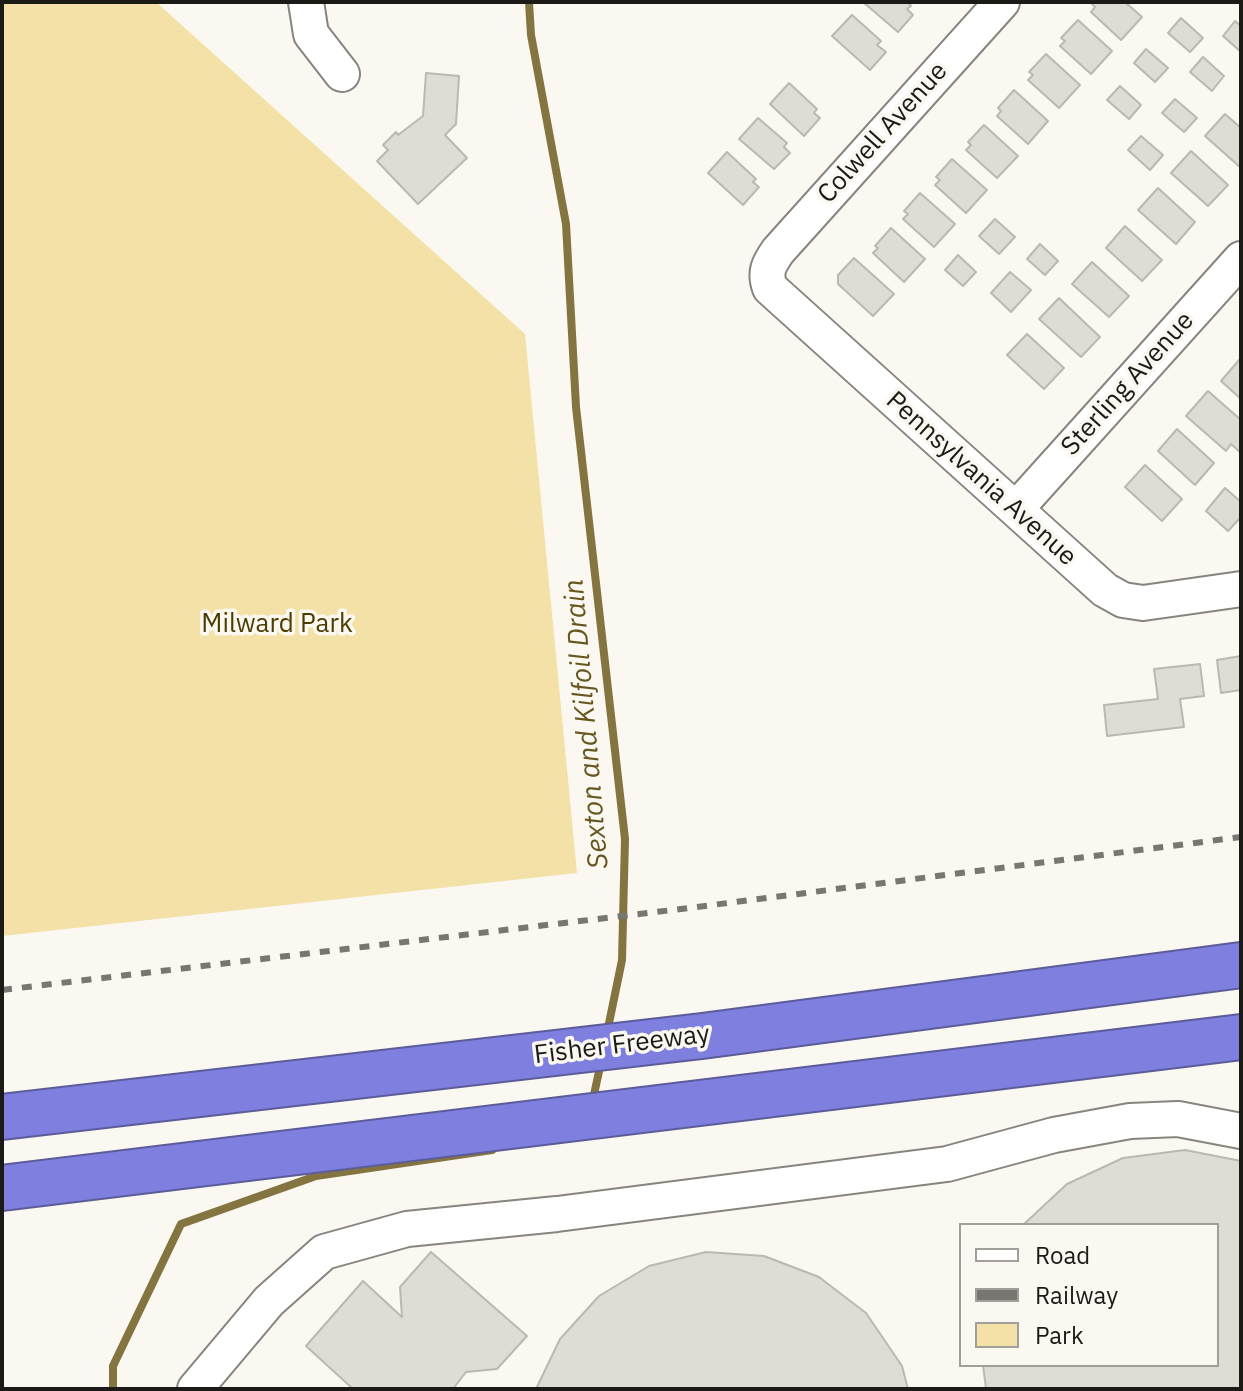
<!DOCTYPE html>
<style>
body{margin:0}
#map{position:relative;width:1243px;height:1391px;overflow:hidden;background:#faf8f0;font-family:"IBM Plex Sans",sans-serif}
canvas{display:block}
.frame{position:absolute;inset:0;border:4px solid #1b1a17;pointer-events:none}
.legend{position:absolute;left:959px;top:1223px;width:260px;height:144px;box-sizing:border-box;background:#faf8f0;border:2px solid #a19f99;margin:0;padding:10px 14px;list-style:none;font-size:24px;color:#1b1a17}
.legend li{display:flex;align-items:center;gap:16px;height:40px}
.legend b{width:40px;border:2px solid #a19f99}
</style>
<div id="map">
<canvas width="1243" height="1391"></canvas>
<div class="frame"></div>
<ul class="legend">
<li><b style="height:10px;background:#fff"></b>Road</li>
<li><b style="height:10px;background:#787671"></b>Railway</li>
<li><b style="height:22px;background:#f4e1a7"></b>Park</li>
</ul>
</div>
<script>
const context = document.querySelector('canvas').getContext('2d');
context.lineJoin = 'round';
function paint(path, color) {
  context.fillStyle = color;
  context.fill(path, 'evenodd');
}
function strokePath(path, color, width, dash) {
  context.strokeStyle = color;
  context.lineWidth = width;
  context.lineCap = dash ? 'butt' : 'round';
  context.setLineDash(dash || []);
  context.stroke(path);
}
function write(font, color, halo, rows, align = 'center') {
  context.font = font + ' "IBM Plex Sans",sans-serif';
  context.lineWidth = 7;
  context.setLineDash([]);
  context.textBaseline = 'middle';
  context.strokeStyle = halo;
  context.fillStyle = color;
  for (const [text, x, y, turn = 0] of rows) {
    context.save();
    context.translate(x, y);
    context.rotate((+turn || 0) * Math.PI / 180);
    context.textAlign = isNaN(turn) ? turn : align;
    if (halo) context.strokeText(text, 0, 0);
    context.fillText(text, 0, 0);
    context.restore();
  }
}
paint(new Path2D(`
 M2,2H156L525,334L577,873L2,936Z`), '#f4e1a7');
strokePath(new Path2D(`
 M529,2L531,35L566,224L576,407L625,839L622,960L607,1033
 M592,1104L601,1062
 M113,1389V1366L181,1224L316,1176L492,1150`), '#847440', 8);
const building = new Path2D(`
 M863,2H907L911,6L907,9L913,15L898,32Z
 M1094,2H1125L1142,17L1121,40L1091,12L1095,7L1092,4Z
 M852,15L881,41L877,45L886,52L870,70L832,36Z
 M1181,18L1203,38L1190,52L1168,33Z
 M1078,20L1112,51L1091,74L1060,46L1065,41L1061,38Z
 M1235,21L1241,26V52L1223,36Z
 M1146,49L1168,68L1155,82L1134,63Z
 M1046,54L1080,85L1059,108L1028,80L1033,75L1029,72Z
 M1203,57L1224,76L1212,91L1190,72Z
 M426,73L459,76L456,124L445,135L467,158L418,204L377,161L388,150L383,145L396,132L398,135L423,116Z
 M789,83L817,109L814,113L820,118L804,136L770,104Z
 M1120,86L1141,105L1129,119L1107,100Z
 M1014,90L1048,121L1028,144L997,116L1001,111L998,108Z
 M1175,99L1197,118L1184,132L1162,113Z
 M1225,114L1241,128V168L1205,136Z
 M758,118L787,143L784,147L790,153L774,169L739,139Z
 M984,125L1018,156L997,178L966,150L971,145L968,142Z
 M1141,136L1163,155L1150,170L1128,150Z
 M1191,151L1228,185L1208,206L1171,173Z
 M727,152L756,179L753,182L759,187L743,205L708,173Z
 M952,159L987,190L966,213L935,185L940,180L936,177Z
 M1158,188L1195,222L1176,244L1138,210Z
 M920,193L955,224L934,247L903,219L908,214L904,211Z
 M995,219L1015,237L999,254L979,236Z
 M1125,226L1162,260L1142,281L1106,248Z
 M891,228L925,259L904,282L873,253L878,248L875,246Z
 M1040,244L1058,261L1045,275L1027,259Z
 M958,255L976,272L963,286L945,270Z
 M854,258L894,294L873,316L838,284V275Z
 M1092,262L1129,296L1109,317L1072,284Z
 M1010,272L1031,290L1011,312L991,293Z
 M1059,298L1100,337L1081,357L1039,319Z
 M1027,334L1064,368L1044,389L1007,355Z
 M1240,359H1241V399L1221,381Z
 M1208,391L1241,420V453L1231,444L1226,451L1186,416Z
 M1177,429L1214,463L1195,485L1158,451Z
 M1145,465L1182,499L1162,521L1125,487Z
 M1225,488L1241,502V517L1228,531L1206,511Z
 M1241,656V690L1221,693L1217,660Z
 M1200,664L1204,696L1180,699L1184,727L1107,736L1104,705L1158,699L1154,669Z
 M1185,1150L1241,1161V1389H986L983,1365H1217V1225H1023L1067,1184L1123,1158Z
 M431,1252L527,1336L497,1369L466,1372L453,1389H353L306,1346L363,1281L402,1317L400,1287Z
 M706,1252L764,1256L819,1277L866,1313L902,1366L908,1389H536L560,1339L599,1296L649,1266Z`);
paint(building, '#dedcd4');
strokePath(building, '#bbb8b1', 2);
const minor = new Path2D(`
 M306,2L311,34L342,74
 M1002,2L778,251C769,264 764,272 770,288L1105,590L1123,600L1143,603L1241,589
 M1016,509L1241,259
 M195,1389L269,1301L324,1252L407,1229L557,1214L947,1164L1054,1135L1130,1121L1178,1119L1241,1131`);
const highway = new Path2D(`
 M2,1117L702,1036L1241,965
 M2,1188L1241,1037`);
strokePath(minor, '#87857e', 38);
strokePath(highway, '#5c5c9a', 48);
strokePath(minor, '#fff', 34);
strokePath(highway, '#7f7fe0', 44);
strokePath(new Path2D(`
 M2,990L681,909L1241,837`), '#787671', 6, [10, 10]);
write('26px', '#1b1a17', '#faf8f0', [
 ["Colwell Avenue",883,133,-48],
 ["Sterling Avenue",1128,384,-48],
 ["Pennsylvania Avenue",981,479,42],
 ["Fisher Freeway",622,1045,-7]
]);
write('26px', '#4c3c00', '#faf8f0', [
 ["Milward Park",277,624]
]);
write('italic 28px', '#66561f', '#faf8f0', [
 ["Sexton and Kilfoil Drain",587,724,-95]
]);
</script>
